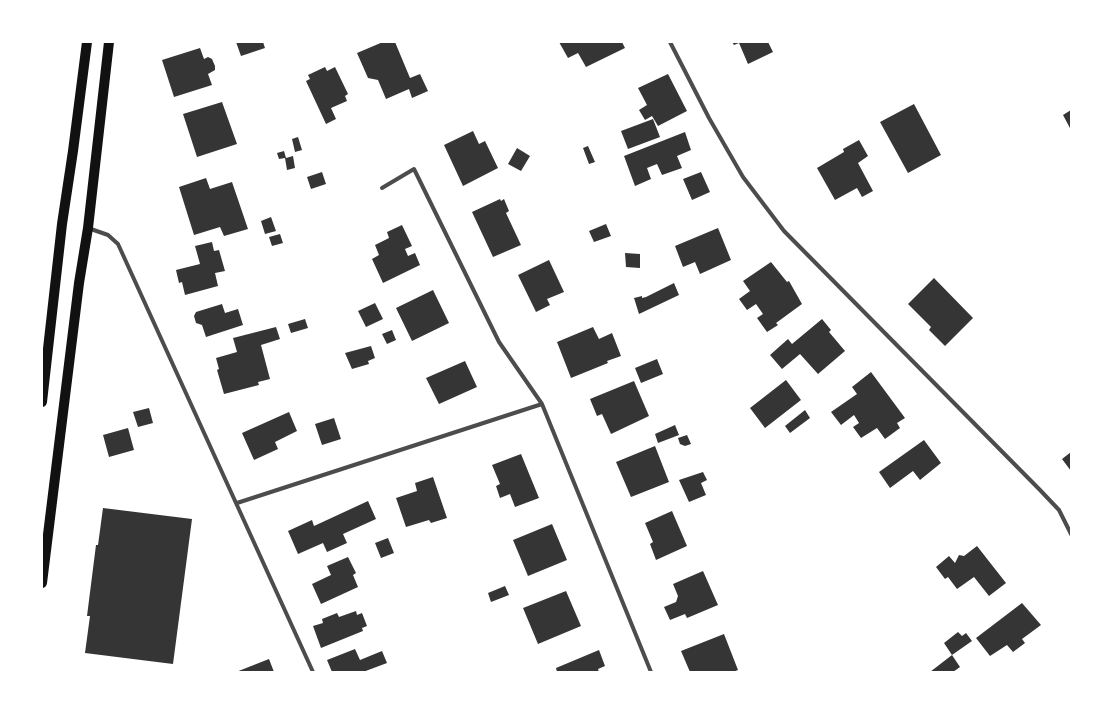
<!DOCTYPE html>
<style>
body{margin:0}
#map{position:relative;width:1113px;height:714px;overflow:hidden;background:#fff;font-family:"DM Sans",sans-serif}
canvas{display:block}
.frame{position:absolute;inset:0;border:43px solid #fff;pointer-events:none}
</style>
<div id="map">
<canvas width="1113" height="714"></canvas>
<div class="frame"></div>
</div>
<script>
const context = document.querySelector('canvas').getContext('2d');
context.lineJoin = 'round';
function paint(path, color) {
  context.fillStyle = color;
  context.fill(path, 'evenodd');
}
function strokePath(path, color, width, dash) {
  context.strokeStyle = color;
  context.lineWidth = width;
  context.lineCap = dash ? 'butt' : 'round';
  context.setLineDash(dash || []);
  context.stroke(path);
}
paint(new Path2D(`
 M236,42H263L265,48L241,56Z
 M383,42H395L410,78L420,74L428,91L412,98L409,89L386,99L378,80L368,78L357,53Z
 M559,42H622L625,48L586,67L578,53L568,58Z
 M732,42H768L773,52L748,64L739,43L734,45Z
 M200,48L204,59L208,57L212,59L215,66V70L208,74L212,85L174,97L162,60Z
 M325,67L327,71L335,67L348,94L345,96L347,101L331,108L336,119L326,124L306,81L310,79L308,75Z
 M668,74L687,111L658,126L652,116L645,120L639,110L647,105L638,88Z
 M222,102L237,144L197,157L183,114Z
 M914,104L941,155L908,173L880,122Z
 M1071,110V130L1063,115Z
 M653,119L660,137L628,149L621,131Z
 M473,131L479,144L485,141L498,168L463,186L444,145Z
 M685,132L691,150L677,156L682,168L662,175L657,164L647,168L651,179L635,186L624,156Z
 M298,137L302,150L295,152L292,139Z
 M859,140L868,156L858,163L873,191L862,197L857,188L835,200L817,168L844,152L843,149Z
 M588,146L595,162L589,164L583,148Z
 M517,148L530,156L521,171L508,164Z
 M284,151L286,158L293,156L295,168L287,170L285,158L279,159L277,153Z
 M322,172L326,184L311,189L307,177Z
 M701,172L710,192L692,200L683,179Z
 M206,178L210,189L232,182L248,229L224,236L220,227L194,235L179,187Z
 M500,199L501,201L504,199L509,211L506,213L521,245L493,257L472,212Z
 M271,217L276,231L265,234L261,221Z
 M606,224L611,236L594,242L589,231Z
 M402,225L412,246L405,249L408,256L415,253L420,265L383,283L372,259L379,255L375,245L389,238L387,232Z
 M718,228L731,260L700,274L695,262L683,267L675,246Z
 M280,234L283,243L272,246L269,237Z
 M212,242L214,251L219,250L225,271L215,273L218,286L185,295L182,282L179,283L176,270L200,264L195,246Z
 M625,253L640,254V268L626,267Z
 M549,260L564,292L547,299L550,305L536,312L518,275Z
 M771,262L787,282L789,281L802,304L776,323L778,325L767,332L757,318L763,314L756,304L747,310L739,299L750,291L743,281Z
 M934,278L973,318L945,346L929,330L931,327L908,304Z
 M674,283L679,295L639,314L634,298L642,296V298L646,297Z
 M433,290L449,323L412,341L396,308Z
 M375,303L383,319L366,327L358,311Z
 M222,304L225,313L238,309L243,325L206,337L202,325L196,323L194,316L196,312Z
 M305,319L308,328L291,333L288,324Z
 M822,319L831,330L829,332L845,351L818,374L800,354L782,369L770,355L788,339L792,344Z
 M276,327L280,339L261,345L270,379L258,382L259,385L224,394L217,370L219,369L216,358L237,352L233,338Z
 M593,327L599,339L612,333L621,356L607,361L608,363L571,378L557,342Z
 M392,330L396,340L387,344L382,334Z
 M371,346L375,358L368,361L369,364L352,369L345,353Z
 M657,359L663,374L641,383L635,368Z
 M465,361L477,387L439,404L426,378Z
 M871,372L905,418L897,423L900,428L885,439L877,428L861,438L853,427L859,423L854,415L841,425L831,412L857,394L852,387Z
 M786,380L801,400L765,428L750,408Z
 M634,381L649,416L611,434L602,414L597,416L590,399Z
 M149,408L153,423L138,427L133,412Z
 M805,410L810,418L790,433L785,426Z
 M289,412L297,431L275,442L278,449L254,460L242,433Z
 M334,418L341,439L322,445L315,424Z
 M675,425L679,435L658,443L655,434Z
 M128,428L134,450L109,457L103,435Z
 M687,435L691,444L685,446L680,444L678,438Z
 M924,440L941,463L920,480L913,471L890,488L879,472Z
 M655,446L669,482L631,497L616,462Z
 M1071,452V471L1062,459Z
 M521,454L539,498L515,507L510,494L500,498L496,486L500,484L492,465Z
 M703,472L707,480L701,483L706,495L689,502L679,480Z
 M433,477L447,518L431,523L429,520L406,527L396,498L417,491L415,483Z
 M368,501L376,519L343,534L347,543L327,552L323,543L298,554L288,531L312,520L314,526Z
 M103,508L192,519L173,664L85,653L90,616H87L96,545H98Z
 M672,511L687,546L656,560L650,544L653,542L645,523Z
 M552,524L567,560L528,576L513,540Z
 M388,538L394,553L381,558L375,543Z
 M977,546L1006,583L989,596L974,577L957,589L948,577L945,579L936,567L949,556L955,563L959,555L964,556Z
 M348,557L356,573L353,575L358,587L321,604L312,584L331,575L327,566Z
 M703,571L718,605L687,618L685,614L670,620L664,607L676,602L678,596L673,584Z
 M505,586L509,595L491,602L488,593Z
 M566,591L581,626L538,644L523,608Z
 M1022,603L1041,625L1022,639L1025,643L1013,652L1007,645L990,656L976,638Z
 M356,611L357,615L362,613L367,626L362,628L363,631L321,648L313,626L323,623L322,619L337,613L339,617Z
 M958,632L962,636L966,633L972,641L952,655L960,667L953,672H930L952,655L944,643Z
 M724,634L738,670L733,672H690L681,651Z
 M355,649L360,660L382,651L387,663L363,672H332L327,660Z
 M599,650L605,666L598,669L599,672H557L556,668Z
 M269,659L274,672H236Z`), '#353535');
strokePath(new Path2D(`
 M670,42L709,118L743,177L784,231L1040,490L1059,510L1071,534
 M382,188L414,169L499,342L542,404L651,672
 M88,228L108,235L118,244L313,672
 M237,503L542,404`), '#4c4c4c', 4);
strokePath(new Path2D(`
 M42,402L62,224L73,151L87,42
 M42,583L79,283L88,228L109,42`), '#111', 10);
</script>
